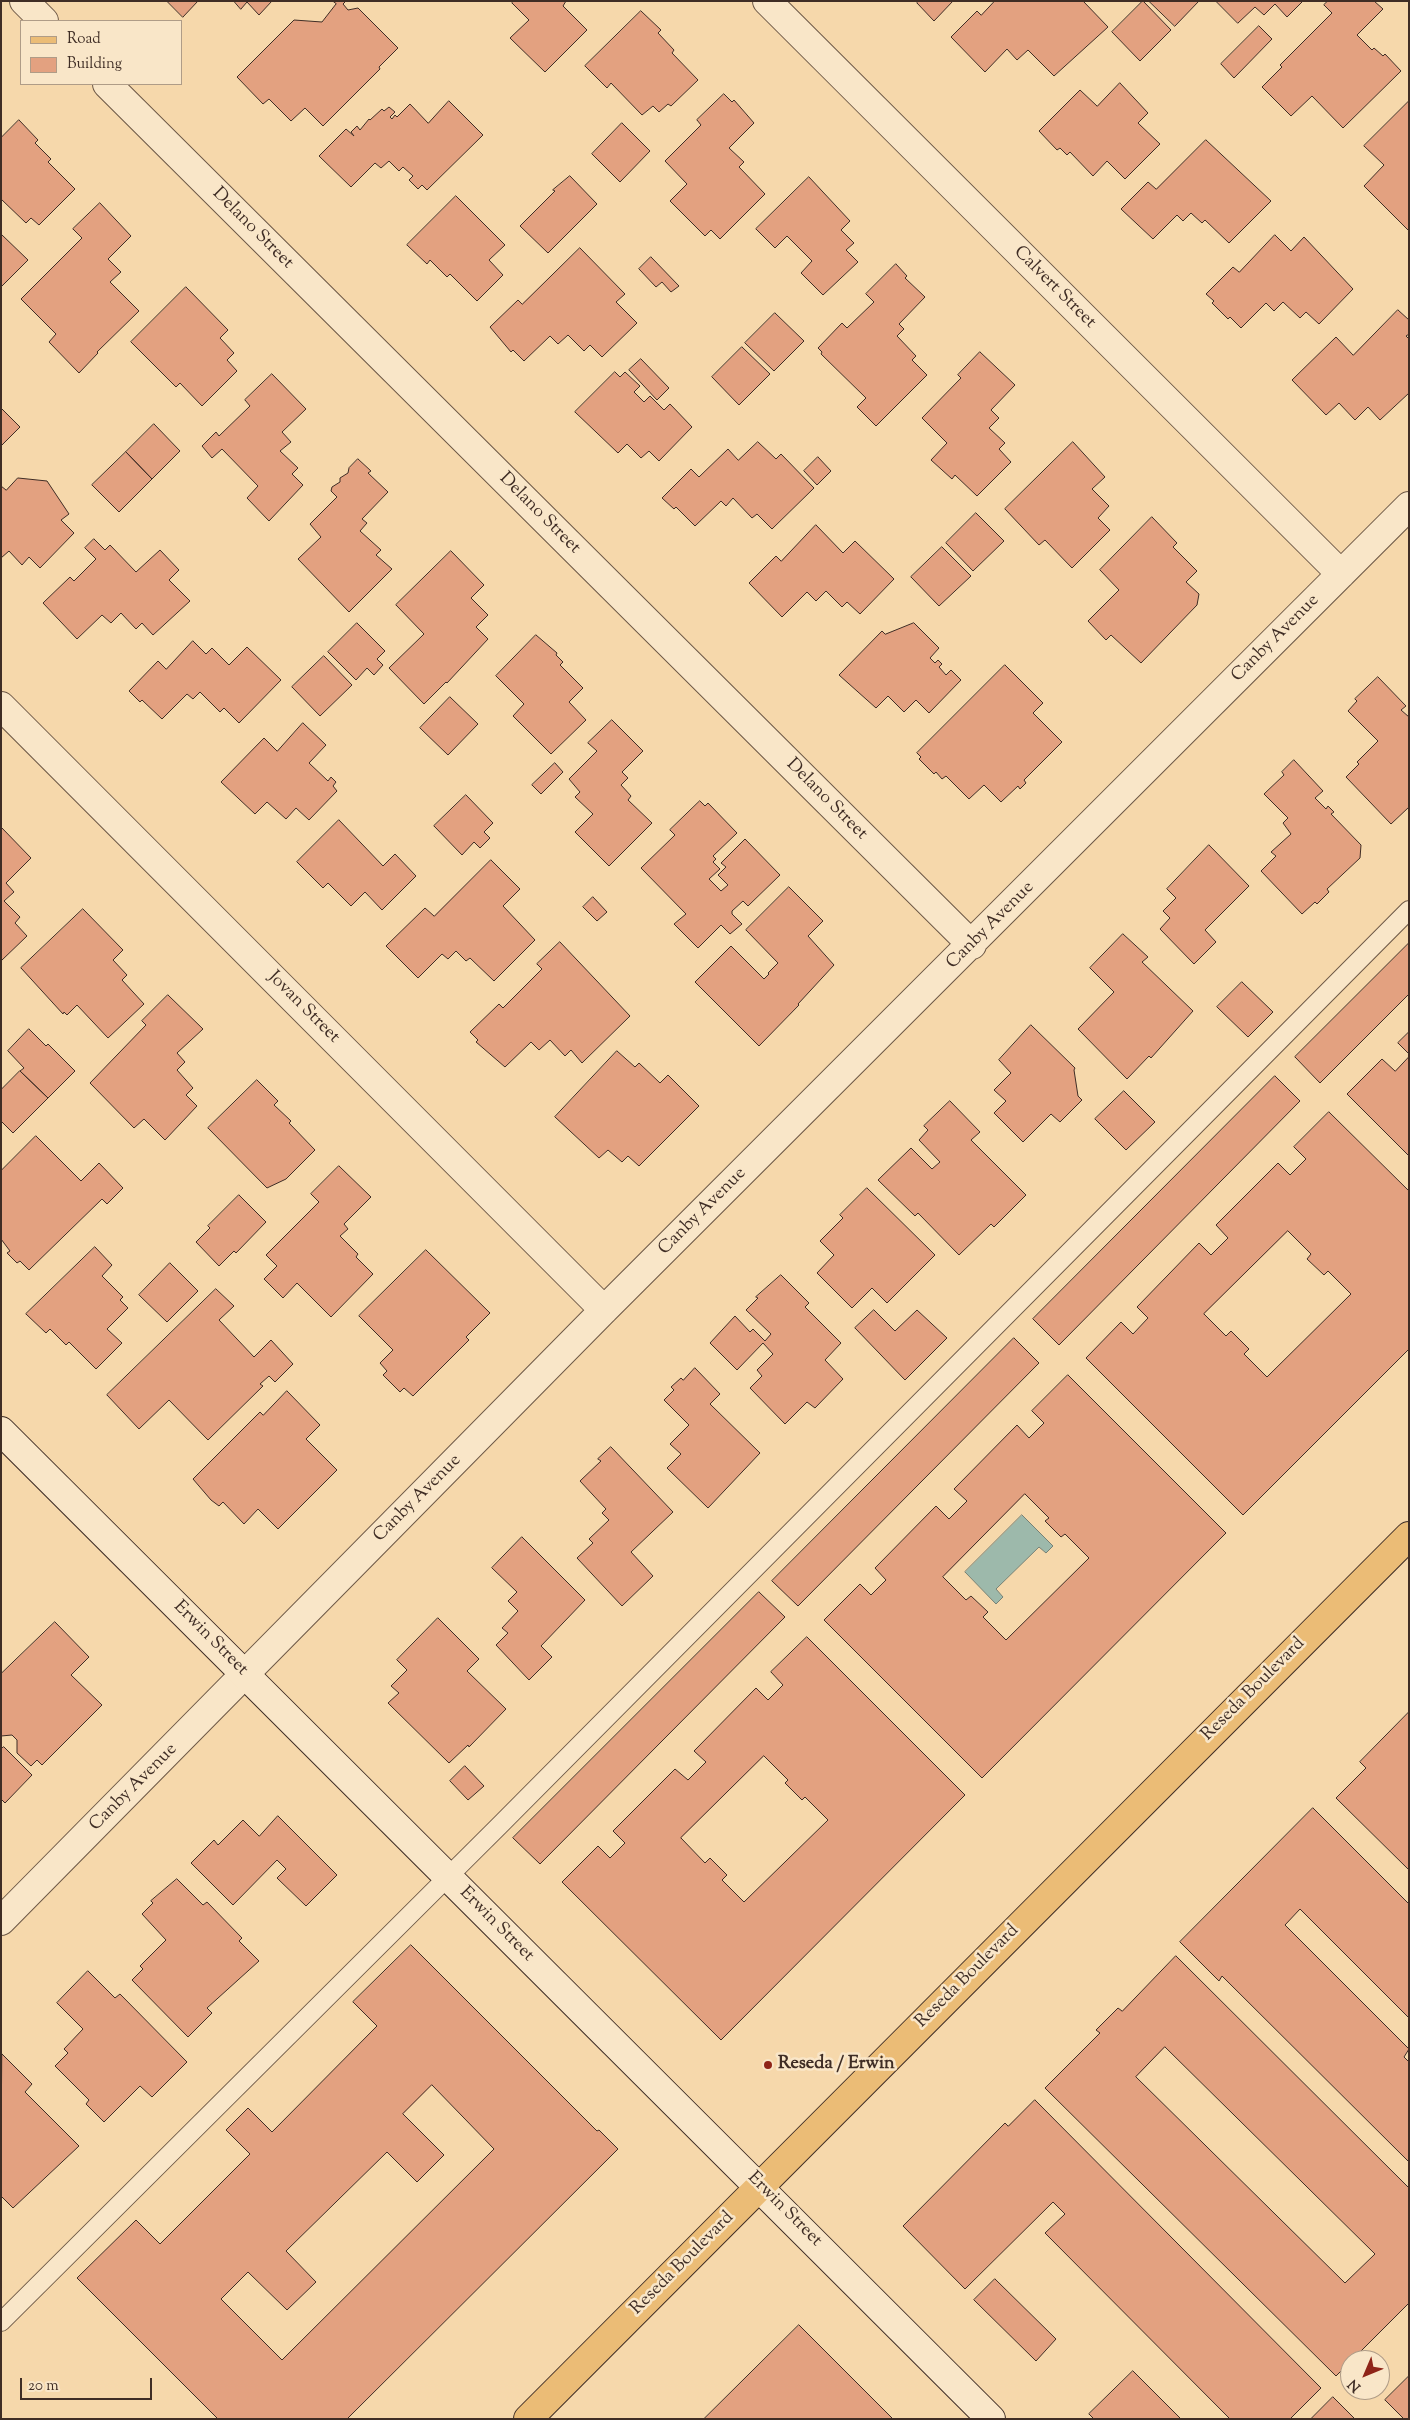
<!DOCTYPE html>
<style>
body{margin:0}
#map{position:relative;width:1410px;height:2420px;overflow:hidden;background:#f6d8ab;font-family:"Sorts Mill Goudy",serif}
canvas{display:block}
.frame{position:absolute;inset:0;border:2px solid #3f2d25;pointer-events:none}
.legend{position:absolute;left:20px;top:20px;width:162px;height:65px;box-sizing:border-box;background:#f9e6c8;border:1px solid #af9c87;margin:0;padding:6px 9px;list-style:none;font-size:15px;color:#3f2d25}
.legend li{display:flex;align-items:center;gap:10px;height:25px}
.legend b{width:25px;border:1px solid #af9c87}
.north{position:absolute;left:1340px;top:2350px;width:50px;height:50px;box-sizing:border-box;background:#f9e6c8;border:1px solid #af9c87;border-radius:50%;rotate:225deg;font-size:14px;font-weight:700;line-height:20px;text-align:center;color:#3f2d25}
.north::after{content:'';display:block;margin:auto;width:18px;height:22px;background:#8f2418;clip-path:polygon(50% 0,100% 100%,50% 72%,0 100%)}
.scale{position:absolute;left:20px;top:2378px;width:132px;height:22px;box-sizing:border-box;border:2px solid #3f2d25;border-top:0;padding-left:6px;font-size:15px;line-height:18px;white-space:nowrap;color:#3f2d25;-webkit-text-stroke:4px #f9e6c8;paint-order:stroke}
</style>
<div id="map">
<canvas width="1410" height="2420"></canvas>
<div class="frame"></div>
<ul class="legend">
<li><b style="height:6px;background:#ebbc76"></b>Road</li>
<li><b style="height:14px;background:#e3a180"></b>Building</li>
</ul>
<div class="north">N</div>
<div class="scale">20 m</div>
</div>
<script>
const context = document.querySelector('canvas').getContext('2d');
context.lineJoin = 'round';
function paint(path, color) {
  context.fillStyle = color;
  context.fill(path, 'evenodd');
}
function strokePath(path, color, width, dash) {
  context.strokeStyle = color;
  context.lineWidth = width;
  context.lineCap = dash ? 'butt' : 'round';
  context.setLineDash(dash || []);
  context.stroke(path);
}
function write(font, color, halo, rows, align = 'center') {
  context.font = font + ' "Sorts Mill Goudy",serif';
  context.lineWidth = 5;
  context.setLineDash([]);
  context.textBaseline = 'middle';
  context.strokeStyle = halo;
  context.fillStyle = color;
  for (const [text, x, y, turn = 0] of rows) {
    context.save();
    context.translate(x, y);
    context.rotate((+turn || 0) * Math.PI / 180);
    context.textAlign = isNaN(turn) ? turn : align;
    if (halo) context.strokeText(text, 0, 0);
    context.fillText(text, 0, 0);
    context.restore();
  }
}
const water = new Path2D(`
 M1022,1515L1053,1546L1046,1553L1039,1547L996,1589L1003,1597L996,1604L965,1572Z`);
paint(water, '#9db9ab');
strokePath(water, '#778175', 1);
const building = new Path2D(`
 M167,1H198L183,17Z
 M234,1H272L259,15L247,2L241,9Z
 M333,1H346L343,4L348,10L358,8L398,48L379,67L380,69L323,126L305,108L291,121L269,99L263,104L237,77L294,20L322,22L336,4Z
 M514,1H566L563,6L587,30L545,72L510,38L529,20L512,3Z
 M919,1H953L934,21L917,3Z
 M995,1H1083L1108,27L1054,76L1028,50L1017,60L1007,49L985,72L951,37L977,11L981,15Z
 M1143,1L1171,30L1140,61L1112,32Z
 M1149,1H1199L1175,26Z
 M1216,1H1303L1287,17L1275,4L1264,15L1255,7L1238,23Z
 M1328,1H1374L1383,9L1357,35L1372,50L1374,48L1383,56L1385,54L1401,71L1343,128L1312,96L1291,116L1262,87L1282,67L1280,65L1332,13L1324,5Z
 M641,11L661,30L658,33L674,50L672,53L698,80L671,106L668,104L659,112L653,106L642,115L611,83L607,88L585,66Z
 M1259,26L1272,39L1234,78L1221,64Z
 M1120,83L1148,113L1138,123L1160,144L1125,179L1107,161L1093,176L1070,152L1067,155L1060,148L1057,150L1039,131L1080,90L1097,106Z
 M724,94L732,102L734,100L754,123L729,148L744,162L739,167L765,194L720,239L711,230L705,236L670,201L687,184L665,161L701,125L697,120Z
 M449,101L483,135L427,190L422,185L418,189L409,180L413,176L403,167L399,171L389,161L381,168L375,163L351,187L319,156L346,129L354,136L351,132L357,126L360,130L369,119L370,120L382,109L384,111L389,107L395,112L390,117L392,119L395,115L397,117L410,104L428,123Z
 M1409,101V231L1364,186L1384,165L1364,146Z
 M19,120L38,140L35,143L51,159L48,162L75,189L39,225L31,218L26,223L1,199V138Z
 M622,123L650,151L620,182L592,154Z
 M1206,140L1271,201L1229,243L1205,220L1202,223L1191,213L1183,221L1177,215L1153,239L1121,209L1148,182L1156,189Z
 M570,176L597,204L548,253L520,226L555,191L553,190Z
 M809,177L850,221L841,230L854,243L846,250L858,262L823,295L801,273L812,261L787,236L775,248L756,229Z
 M456,196L505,245L489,260L503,275L477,301L450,274L447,277L430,260L427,264L407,245Z
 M100,203L131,236L108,259L121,272L110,282L139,311L97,352L98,353L79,373L49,342L56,334L21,299L82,238L73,229Z
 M1,234L28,260L1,287Z
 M1275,235L1291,251L1304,237L1353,289L1319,324L1306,312L1300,318L1283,302L1274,311L1266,303L1241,328L1230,317L1228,319L1212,303L1214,301L1206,294L1233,267L1239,272Z
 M580,248L625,294L616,302L637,323L602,357L590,345L584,351L568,335L558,344L550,336L524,361L513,350L511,352L490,327L518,300L522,304Z
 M651,257L679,286L671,292L662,282L656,287L639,269Z
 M896,264L907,276L905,278L925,297L899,324L904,329L897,336L916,356L912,360L927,375L876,426L857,407L866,398L821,354L822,352L818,348L842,323L847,328L874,302L866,294Z
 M186,287L228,330L220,338L234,353L227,360L237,371L202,406L180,383L176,387L131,342Z
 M1398,310L1409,320V334L1406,336L1409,339V393L1380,420L1368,407L1355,420L1339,403L1326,415L1292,380L1336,337L1353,355Z
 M775,313L804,341L774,371L745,343Z
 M742,347L770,374L739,405L712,377Z
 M980,352L1015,385L991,410L999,418L989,428L1005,443L999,449L1011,462L977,496L955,475L952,479L931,460L947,443L922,418L961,378L958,375Z
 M641,359L669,388L657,400L629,370Z
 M615,372L620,377L625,372L640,386L634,392L644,402L650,396L664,410L670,404L692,427L659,461L649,451L641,458L627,444L618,453L575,412Z
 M272,374L306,409L282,432L291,442L280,451L298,468L292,474L303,485L269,521L247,498L258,486L222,449L212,458L202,446L216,432L219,436L250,406L245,400Z
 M1,408L20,427L1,446Z
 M154,424L180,451L152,479L126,452Z
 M758,442L776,459L781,454L814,488L772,529L757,514L752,518L733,498L726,506L721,501L695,526L676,507L674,509L662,498L691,469L699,477L728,449L738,460Z
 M1073,442L1105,477L1092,489L1109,506L1098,518L1110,530L1072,568L1045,540L1039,545L1005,509Z
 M126,452L152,479L119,512L92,485Z
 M818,457L831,471L817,485L804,471Z
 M358,459L371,471L368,473L388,492L362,519L367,523L360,531L381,550L376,555L392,569L349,612L298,559L321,537L310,524L337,497L331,491L332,487L340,482V478L348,473L349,468Z
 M18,478L47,481L69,514L61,520L74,533L40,568L29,557L22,565L9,551L1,558V486L6,490Z
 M976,513L1004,541L973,571L946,543Z
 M1152,517L1177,543L1173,547L1197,571L1186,582L1199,594L1197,605L1141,663L1111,635L1106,640L1088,621L1119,590L1100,570Z
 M816,525L843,553L855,541L894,579L860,614L847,602L842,607L826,591L816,601L807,592L782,617L749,583L776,556L781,561Z
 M94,539L105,550L110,545L136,572L160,550L179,570L169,580L190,601L153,635L142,623L136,629L121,613L111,623L102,615L77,639L43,603L70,577L74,581L96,559L85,548Z
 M942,547L971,576L939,606L911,577Z
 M451,551L484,585L471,598L488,615L476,627L488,639L447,683L446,682L424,704L389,668L424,634L396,605Z
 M357,623L385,651L377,659L383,665L374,675L367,668L356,680L328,652Z
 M914,623L939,648L930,658L935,663L938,660L942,664L939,667L946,675L951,670L961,680L929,713L916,700L904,712L888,696L876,708L839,675L882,631L885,634Z
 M536,635L557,653L556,655L563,662L560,665L583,688L569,702L586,720L551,754L513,716L524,704L496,676Z
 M193,641L206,654L212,648L229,665L247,647L281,680L239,723L224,708L220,712L200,692L193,699L187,694L162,719L142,700L140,702L129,691L158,661L166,669Z
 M324,656L352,685L320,716L292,687Z
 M1005,665L1043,703L1033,713L1062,742L1024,780L1026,783L1020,789L1018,786L1001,802L984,785L969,799L946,776L942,779L936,772L934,774L919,759L921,757L917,753Z
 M1378,677L1406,706L1401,710L1409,717V807L1391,824L1346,777L1359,764L1357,762L1378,741L1348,711L1357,701L1355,699Z
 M450,697L478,724L448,755L420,728Z
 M612,720L643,751L622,772L628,778L621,785L631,796L628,800L652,823L609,866L575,832L593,814L575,797L580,792L569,779L597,751L588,743Z
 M303,723L326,745L309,763L328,781L331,777L336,782L333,786L337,791L309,820L296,808L286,819L267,802L255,814L221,782L264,738L277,751Z
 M1294,760L1323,791L1315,798L1326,809L1328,806L1334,812L1331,814L1361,845L1360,858L1327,889L1329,892L1317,904L1315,902L1302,914L1261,871L1276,856L1271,852L1291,834L1283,823L1288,818L1264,794L1284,775L1282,772Z
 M555,763L563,772L541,794L532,785Z
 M466,795L493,823L484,832L490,838L480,848L474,842L462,855L434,826Z
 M700,801L705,806L708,803L737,833L713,856L716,859L713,862L720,869L709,879L721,891L728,885L718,875L726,867L721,863L745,839L780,875L748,906L743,901L732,911V914L742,924L730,934L721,925L698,948L674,924L686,914L641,868L675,835L670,830Z
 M339,820L383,866L395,854L416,876L382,910L365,892L351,906L328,883L323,888L297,862Z
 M1,827L31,858L6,883L14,892L4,901L20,917L15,923L27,936L1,961Z
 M1209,845L1249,886L1205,930L1216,942L1194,964L1160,929L1170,918L1163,911L1176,898L1167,889Z
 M491,860L520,889L503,906L535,940L494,981L470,958L466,961L456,951L448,959L442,954L418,978L386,946L425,908L434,916Z
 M789,887L823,921L808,936L834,965L798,1004L799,1005L759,1046L695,982L731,946L764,979L769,974L768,973L778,963L746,930Z
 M593,897L607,912L597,921L583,907Z
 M83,909L123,950L113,960L127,975L122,980L144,1004L108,1038L77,1005L67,1015L64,1012L63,1014L21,968Z
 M1123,934L1148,957L1142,962L1193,1011L1151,1058L1149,1056L1127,1079L1078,1029L1114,992L1090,968Z
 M560,942L630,1016L582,1063L571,1050L565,1056L550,1040L539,1050L531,1042L505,1067L476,1042L478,1040L470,1032L499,1004L503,1008L542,969L537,964Z
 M1409,943V994L1320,1083L1295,1057Z
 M1242,982L1273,1012L1248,1037L1217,1007Z
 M168,995L203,1029L177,1053L185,1062L177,1070L193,1088L186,1095L197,1106L165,1140L144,1119L134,1128L90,1083L146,1025L142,1021Z
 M1031,1025L1075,1068L1074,1070L1078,1096L1082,1100L1060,1122L1051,1114L1023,1142L994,1113L1006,1101L994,1090L1011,1073L999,1060Z
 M29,1029L46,1046L48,1044L75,1071L48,1098L20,1071L24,1068L8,1051Z
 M1409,1032V1054L1398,1043Z
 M617,1051L635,1067L639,1063L660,1083L668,1075L699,1106L639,1166L628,1156L622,1162L608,1150L599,1158L555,1117Z
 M1409,1057V1156L1347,1094L1382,1059L1395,1071Z
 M20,1071L48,1098L13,1133L1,1121V1090Z
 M1275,1076L1300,1101L1059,1345L1033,1319Z
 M257,1080L278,1101L274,1105L291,1121L289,1123L315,1150L286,1179L267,1188L208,1128Z
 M1124,1091L1155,1122L1126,1150L1095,1119Z
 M950,1101L980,1132L971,1140L1026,1195L994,1227L991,1224L959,1255L918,1213L915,1216L878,1180L911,1148L932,1169L940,1162L919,1140L928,1130L924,1126Z
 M1329,1112L1409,1191V1349L1243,1515L1086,1358L1121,1322L1133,1334L1148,1318L1137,1307L1199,1243L1211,1255L1228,1238L1216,1225L1278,1163L1290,1175L1306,1159L1294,1147ZM1288,1231L1311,1254L1307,1259L1324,1275L1328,1271L1351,1294L1267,1377L1244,1354L1249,1349L1231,1331L1226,1336L1204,1314Z
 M36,1136L81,1181L99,1163L123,1188L107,1204L102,1199L29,1270L20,1261L17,1263L7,1253L10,1251L1,1239V1171Z
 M339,1166L371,1197L344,1224L348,1229L340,1236L358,1254L356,1257L373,1274L331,1317L297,1283L283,1298L264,1279L277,1266L266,1255L319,1202L311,1194Z
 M867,1188L935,1255L887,1303L872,1288L852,1308L817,1273L834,1255L820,1241L843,1218L840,1215Z
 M239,1195L266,1222L236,1253L234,1251L219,1266L196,1242L210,1228L208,1226Z
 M95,1247L112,1265L102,1276L123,1297L120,1300L128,1308L107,1329L122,1343L96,1369L69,1342L66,1345L50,1329L46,1333L26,1314Z
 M426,1250L490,1313L466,1337L469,1340L413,1396L404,1388L400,1392L383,1375L387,1371L380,1363L393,1350L359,1316Z
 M170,1263L198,1291L167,1322L139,1295Z
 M781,1275L809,1303L805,1307L841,1343L825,1360L843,1379L815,1408L807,1402L785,1424L750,1388L762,1376L757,1370L773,1354L763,1343L737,1370L710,1343L735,1316L750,1332L753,1329L765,1341L771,1334L746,1310L758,1298L756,1297Z
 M216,1289L234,1306L219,1320L254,1357L271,1340L293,1364L275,1382L269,1376L260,1384L263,1386L208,1440L169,1400L139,1429L107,1395Z
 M874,1310L895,1331L917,1310L947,1338L905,1380L855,1328Z
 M1014,1338L1039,1363L798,1606L772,1581Z
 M695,1368L720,1394L710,1404L760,1453L708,1508L667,1468L681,1454L670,1444L689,1425L664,1400L674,1390L671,1387L681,1378L683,1380Z
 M1068,1375L1226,1533L982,1778L824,1620L860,1584L871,1595L886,1580L875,1568L936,1506L949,1519L967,1501L954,1489L1017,1425L1029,1438L1044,1423L1032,1411ZM1025,1494L1049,1518L1045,1521L1061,1537L1065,1534L1089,1558L1006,1640L983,1617L988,1612L971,1596L966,1600L943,1577Z
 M287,1391L320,1425L306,1439L337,1470L278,1529L258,1509L244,1524L223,1502L219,1506L211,1500L193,1479L260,1412L263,1415Z
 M611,1447L673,1512L631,1552L653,1576L622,1606L577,1558L593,1543L589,1539L609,1520L602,1513L606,1509L580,1481L601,1461L598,1459Z
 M522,1537L585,1600L541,1646L552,1657L529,1680L496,1645L508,1633L502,1628L518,1611L508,1601L517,1592L492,1568Z
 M759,1592L785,1617L540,1864L513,1838Z
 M438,1618L479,1659L467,1671L506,1709L469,1747L468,1745L449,1763L388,1703L399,1693L391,1686L407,1670L397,1660Z
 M55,1622L89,1657L71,1675L102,1705L42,1765L37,1760L31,1766L17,1753V1740L12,1735L1,1736V1674Z
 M807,1637L965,1795L721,2040L562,1882L598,1846L610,1858L625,1843L613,1831L675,1769L688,1780L706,1762L694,1751L756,1688L768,1700L783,1685L771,1672ZM764,1756L788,1780L785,1783L802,1800L805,1797L828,1820L744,1902L722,1880L727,1875L710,1858L705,1863L681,1838Z
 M1409,1712V1870L1336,1798L1366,1768L1360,1762Z
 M4,1747L32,1775L5,1803L1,1799V1749Z
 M465,1766L484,1786L468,1800L450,1781Z
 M1313,1808L1409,1904V2018L1300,1909L1285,1925L1409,2049L1404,2057L1409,2062V2162L1222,1976L1219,1981L1180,1942Z
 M278,1816L337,1875L306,1906L277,1878L286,1869L277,1860L233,1905L191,1863L214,1840L218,1845L243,1820L259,1836Z
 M177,1879L203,1905L207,1902L242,1938L239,1941L259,1961L207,2008L212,2013L188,2037L132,1980L143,1969L140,1966L166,1940L142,1914L153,1903L151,1901Z
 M411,1945L597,2131L599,2130L618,2149L347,2419H218L77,2278L136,2220L160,2244L250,2154L226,2130L248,2108L272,2132L377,2026L353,2002ZM432,2085L494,2149L282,2360L221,2299L248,2272L287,2310L316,2282L286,2251L387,2152L417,2182L444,2155L403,2114Z
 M1176,1956L1409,2188V2303L1336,2376L1045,2088L1100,2033L1096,2030L1118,2008L1122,2011ZM1165,2047L1375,2254L1345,2283L1136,2077Z
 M88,1971L115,1998L120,1994L187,2062L152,2097L140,2086L104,2122L86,2104L89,2100L55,2066L68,2053L64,2049L83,2029L57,2003Z
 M2,2054L32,2084L25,2092L79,2146L13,2208L1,2196Z
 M1035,2100L1321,2388L1290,2419H1230L1045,2233L1065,2214L1053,2202L965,2289L903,2226L1005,2123L1008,2126Z
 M995,2279L1056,2339L1036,2361L974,2300Z
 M799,2325L893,2419H704Z
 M1133,2371L1181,2419H1094L1089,2414Z
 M1409,2376V2419H1404L1385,2400Z
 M1333,2397L1355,2419H1311Z`);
paint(building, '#e3a180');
strokePath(building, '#3f2d25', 1);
const lane = new Path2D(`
 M1,2322L499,1826L1409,910`);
const street = new Path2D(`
 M24,1L44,21
 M767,1L1341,574
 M107,84L972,945
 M1,706L604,1310
 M1,1921L604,1310L1409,506`);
const secondary = new Path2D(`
 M1,1431L991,2419`);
const primary = new Path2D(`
 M528,2419L1409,1536`);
strokePath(lane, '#6d5846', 20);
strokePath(street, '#6d5846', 30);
strokePath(secondary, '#3f2d25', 30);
strokePath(primary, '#3f2d25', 30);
strokePath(lane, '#f9e6c8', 18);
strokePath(street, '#f9e6c8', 28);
strokePath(secondary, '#f9e6c8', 28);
strokePath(primary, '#ebbc76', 28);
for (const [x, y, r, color] of [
 [768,2065,5,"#8f2418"]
]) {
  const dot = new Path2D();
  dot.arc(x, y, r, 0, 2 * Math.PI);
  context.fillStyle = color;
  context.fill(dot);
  strokePath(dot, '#f9e6c8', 2);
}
write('18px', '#3f2d25', '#f9e6c8', [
 ["Delano Street",252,229,45],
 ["Calvert Street",1054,288,45],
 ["Delano Street",539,514,45],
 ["Canby Avenue",1276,639,-45],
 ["Delano Street",826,800,45],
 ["Canby Avenue",991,926,-45],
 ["Jovan Street",303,1008,45],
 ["Canby Avenue",703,1212,-45],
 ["Canby Avenue",418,1499,-45],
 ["Erwin Street",210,1639,45],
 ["Reseda Boulevard",1254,1690,-45],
 ["Canby Avenue",134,1788,-45],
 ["Erwin Street",496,1925,45],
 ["Reseda Boulevard",968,1977,-45],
 ["Erwin Street",784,2210,45],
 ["Reseda Boulevard",683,2264,-45]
]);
write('bold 18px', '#3f2d25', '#f9e6c8', [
 ["Reseda / Erwin",778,2065]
], 'left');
</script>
